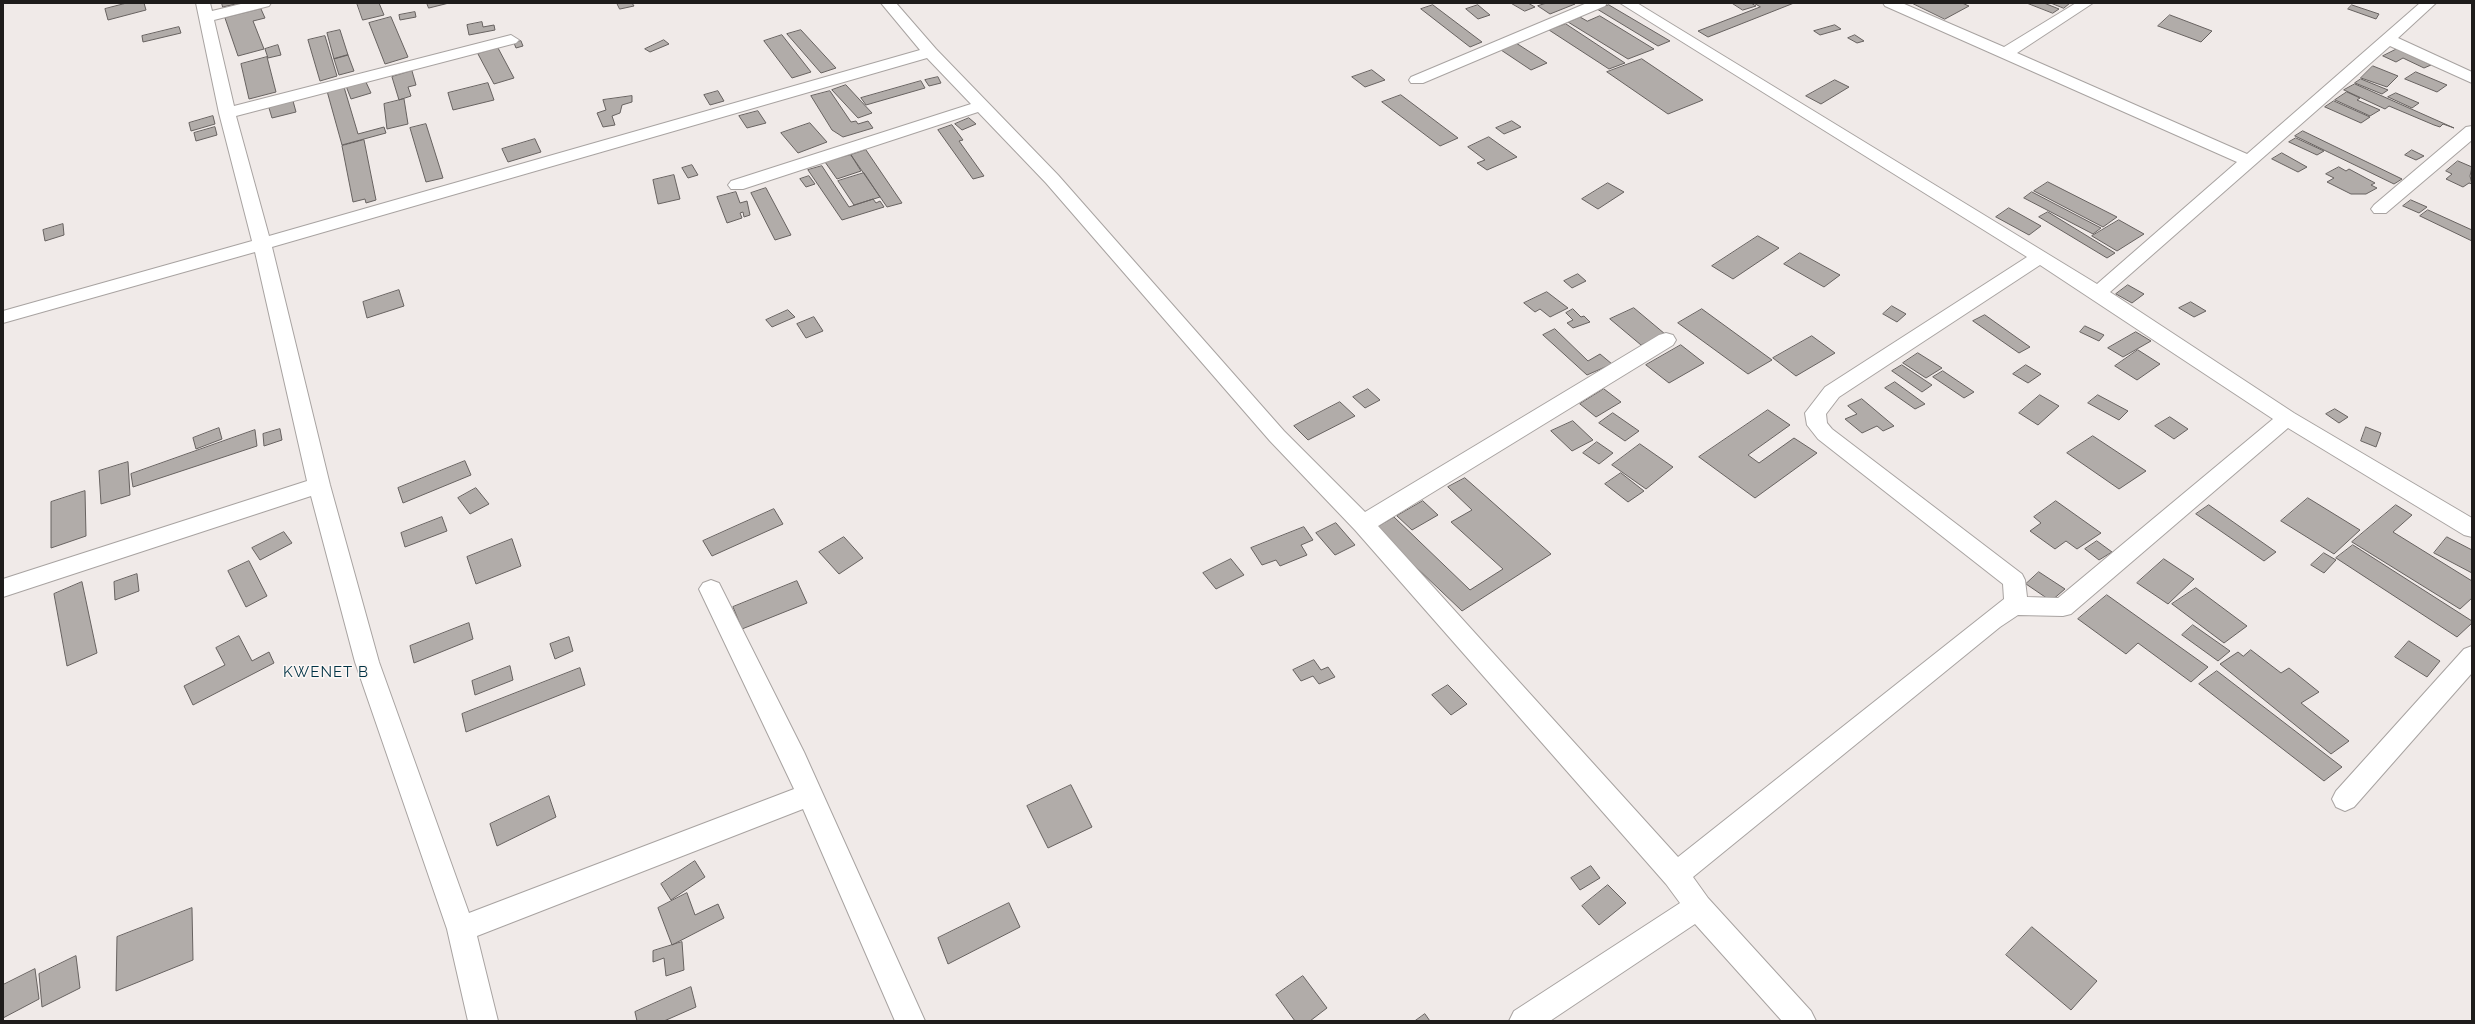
<!DOCTYPE html>
<style>
body{margin:0}
#map{position:relative;width:2475px;height:1024px;overflow:hidden;background:#f0eae8;font-family:Raleway,sans-serif}
canvas{display:block}
.frame{position:absolute;inset:0;border:4px solid #1e1c1b;pointer-events:none}
</style>
<div id="map">
<canvas width="2475" height="1024"></canvas>
<div class="frame"></div>
</div>
<script>
const context = document.querySelector('canvas').getContext('2d');
context.lineJoin = 'round';
function paint(path, color) {
  context.fillStyle = color;
  context.fill(path, 'evenodd');
}
function strokePath(path, color, width, dash) {
  context.strokeStyle = color;
  context.lineWidth = width;
  context.lineCap = dash ? 'butt' : 'round';
  context.setLineDash(dash || []);
  context.stroke(path);
}
function write(font, color, halo, rows, align = 'center') {
  context.font = font + ' Raleway,sans-serif';
  context.lineWidth = 3;
  context.setLineDash([]);
  context.textBaseline = 'middle';
  context.strokeStyle = halo;
  context.fillStyle = color;
  for (const [text, x, y, turn = 0] of rows) {
    context.save();
    context.translate(x, y);
    context.rotate((+turn || 0) * Math.PI / 180);
    context.textAlign = isNaN(turn) ? turn : align;
    if (halo) context.strokeText(text, 0, 0);
    context.fillText(text, 0, 0);
    context.restore();
  }
}
const building = new Path2D(`
 M127,3H144L146,10L108,20L105,9Z
 M222,3H240L223,7Z
 M357,3H379L384,15L363,20Z
 M427,3H449L429,8Z
 M617,3H632L634,6L620,9Z
 M1511,3H1528L1535,7L1525,11Z
 M1547,3H1573L1575,4L1550,14L1538,6Z
 M1732,3H1751L1756,6L1743,10Z
 M1754,3H1794L1708,37L1698,31L1760,7Z
 M1912,3H1962L1969,6L1945,19Z
 M2027,3H2044L2059,9L2053,13Z
 M2051,3H2070L2064,8Z
 M1433,5L1482,42L1470,47L1421,9Z
 M1478,5L1490,15L1478,19L1466,9Z
 M1609,5L1670,41L1658,46L1597,9Z
 M2352,5L2379,14L2376,19L2348,9Z
 M261,9L265,18L253,21L264,49L238,56L225,18Z
 M415,12L416,17L400,20L399,15Z
 M2170,15L2212,31L2201,42L2158,26Z
 M1600,16L1654,49L1628,59L1568,22L1580,17L1587,21Z
 M391,17L408,57L385,64L369,23Z
 M482,22L483,27L494,25L495,30L469,35L467,25Z
 M1566,24L1625,63L1609,69L1549,30Z
 M1835,25L1841,29L1820,35L1814,31Z
 M179,27L181,33L143,42L142,36Z
 M340,30L348,55L334,59L327,33Z
 M801,30L836,68L821,73L787,34Z
 M782,35L811,72L792,78L764,41Z
 M1855,35L1864,41L1857,43L1848,38Z
 M325,36L337,76L320,81L308,40Z
 M664,40L669,44L650,52L645,49Z
 M521,41L523,46L516,48L514,43Z
 M1516,43L1547,63L1531,70L1501,50Z
 M278,45L281,55L268,58L265,49Z
 M498,48L514,78L494,84L478,54Z
 M2397,49L2431,65L2424,68L2403,58L2396,62L2383,56Z
 M348,55L354,71L339,75L334,59Z
 M267,57L276,92L249,99L241,64Z
 M1642,59L1703,100L1668,114L1607,72Z
 M2373,66L2398,76L2387,87L2361,78Z
 M1372,70L1385,80L1365,87L1352,77Z
 M412,71L416,85L408,87L411,96L399,100L392,77Z
 M2416,72L2447,85L2437,92L2405,79Z
 M938,77L941,83L929,86L925,80Z
 M2361,79L2388,90L2382,94L2355,83Z
 M365,80L371,93L351,99L346,86Z
 M1835,80L1849,87L1821,104L1806,96Z
 M921,81L925,88L866,105L861,98Z
 M488,83L494,100L453,110L448,93Z
 M2355,84L2454,128L2443,124L2440,127L2434,125L2389,106L2385,109L2344,90Z
 M846,85L872,113L858,118L832,90Z
 M344,87L358,134L384,127L386,133L342,145L327,91Z
 M718,91L724,101L710,105L704,95Z
 M830,91L851,122L856,121L858,124L868,121L873,128L843,137L832,130L811,96Z
 M2347,92L2360,98L2357,100L2380,110L2370,116L2335,100Z
 M2396,93L2419,103L2412,108L2388,97Z
 M1401,95L1458,138L1440,146L1382,102Z
 M632,96V102L622,105L620,113L612,116L615,125L603,127L597,113L606,110L603,100Z
 M404,99L408,124L387,129L384,104Z
 M293,101L296,112L272,118L269,108Z
 M2334,101L2370,117L2361,123L2325,107Z
 M758,111L766,123L747,128L739,116Z
 M213,116L215,124L191,131L189,123Z
 M969,118L976,124L962,130L955,124Z
 M1512,121L1521,127L1504,134L1496,128Z
 M810,123L827,142L798,153L781,133Z
 M426,124L443,178L426,182L410,128Z
 M952,125L963,140L959,141L984,176L973,179L938,130Z
 M215,127L217,135L196,141L194,133Z
 M2303,131L2402,179L2394,184L2295,136Z
 M1489,137L1517,157L1487,170L1477,163L1485,160L1468,147Z
 M2296,138L2324,151L2317,155L2289,142Z
 M535,139L541,152L508,162L502,149Z
 M364,140L376,200L366,203L365,199L353,202L342,146Z
 M866,150L902,203L887,207L851,155Z
 M2412,150L2424,156L2416,160L2405,155Z
 M2282,153L2307,167L2298,172L2272,159Z
 M851,155L861,171L837,179L825,162Z
 M2458,161L2472,167L2470,176L2472,184L2469,183L2463,187L2446,179L2452,174L2446,171Z
 M692,165L698,175L688,178L682,168Z
 M822,166L849,207L873,199L876,203L880,201L884,207L842,220L808,170Z
 M2339,167L2346,171L2349,169L2375,183L2371,185L2377,188L2366,194H2351L2327,182L2334,178L2326,174Z
 M864,173L880,197L854,205L838,181Z
 M674,175L680,199L658,204L653,180Z
 M809,176L815,184L806,187L800,179Z
 M2048,182L2117,217L2103,227L2034,191Z
 M1608,183L1624,192L1598,209L1582,199Z
 M766,188L791,235L775,240L751,193Z
 M736,192L740,203L747,201L750,215L744,217L743,212L740,213L742,218L727,223L717,197Z
 M2032,192L2101,228L2093,234L2024,198Z
 M2411,200L2427,207L2419,213L2403,206Z
 M2009,208L2041,226L2029,235L1996,217Z
 M2428,210L2472,230V241L2420,216Z
 M2048,212L2115,253L2107,258L2039,217Z
 M2119,220L2144,234L2117,251L2092,236Z
 M63,224L64,235L45,241L43,230Z
 M1758,236L1779,248L1733,279L1712,266Z
 M1800,253L1840,275L1824,287L1784,264Z
 M1578,274L1586,281L1572,288L1564,281Z
 M2128,285L2144,294L2132,303L2116,294Z
 M399,290L404,306L367,318L363,302Z
 M1547,292L1568,308L1550,317L1540,309L1535,312L1524,303Z
 M2191,302L2206,311L2194,317L2179,308Z
 M1892,306L1906,314L1897,322L1883,314Z
 M1634,308L1665,334L1641,345L1610,319Z
 M1573,309L1581,317L1584,316L1590,322L1573,328L1567,323L1573,320L1566,313Z
 M1702,309L1772,360L1748,374L1678,323Z
 M788,310L795,317L772,327L766,320Z
 M1985,315L2030,347L2019,353L1973,321Z
 M814,317L823,331L806,338L797,324Z
 M2085,326L2104,335L2099,341L2080,332Z
 M1555,329L1588,361L1600,354L1612,364L1587,375L1543,335Z
 M2136,332L2151,341L2123,357L2108,348Z
 M1812,336L1835,353L1796,376L1773,358Z
 M1681,345L1704,363L1669,383L1646,365Z
 M2138,350L2160,364L2137,380L2115,366Z
 M1918,353L1942,368L1926,378L1903,363Z
 M1902,365L1932,385L1922,392L1892,371Z
 M2026,365L2041,374L2028,383L2013,374Z
 M1943,371L1974,392L1964,398L1933,377Z
 M1895,382L1925,404L1915,409L1885,388Z
 M1368,389L1380,400L1365,408L1353,397Z
 M1604,389L1621,402L1596,417L1580,404Z
 M2040,395L2059,406L2038,425L2019,413Z
 M2098,395L2128,411L2119,420L2088,403Z
 M1862,399L1894,426L1883,431L1877,426L1862,433L1845,419L1857,414L1848,406Z
 M1340,402L1355,416L1308,440L1294,426Z
 M2335,409L2348,417L2339,423L2326,414Z
 M1768,410L1790,425L1748,455L1759,463L1794,438L1817,453L1755,498L1699,457Z
 M1613,413L1639,431L1625,441L1599,423Z
 M2170,417L2188,429L2174,439L2155,426Z
 M1573,421L1593,440L1572,451L1551,431Z
 M2366,427L2381,433L2376,447L2361,441Z
 M219,428L222,439L196,449L193,438Z
 M280,429L282,440L264,446L263,434Z
 M255,430L257,446L133,487L131,474Z
 M2093,436L2146,471L2119,489L2067,453Z
 M1597,442L1613,453L1599,464L1583,453Z
 M1640,444L1673,467L1646,489L1612,465Z
 M465,461L471,475L403,503L398,488Z
 M128,462L130,495L101,504L99,471Z
 M1621,473L1644,491L1628,502L1605,484Z
 M1465,478L1551,554L1462,611L1375,528L1394,517L1470,590L1503,569L1451,522L1472,510L1448,487Z
 M476,488L489,504L470,514L458,498Z
 M85,491L86,536L51,548V502Z
 M2308,498L2360,530L2334,554L2281,521Z
 M1423,501L1438,515L1412,530L1397,516Z
 M2056,501L2101,533L2077,549L2066,541L2055,549L2030,531L2041,523L2034,517Z
 M2209,505L2276,552L2264,561L2196,514Z
 M2396,505L2412,515L2393,532L2472,581V598L2460,609L2352,542Z
 M774,509L783,524L712,556L703,541Z
 M442,517L447,531L405,547L401,533Z
 M1336,523L1355,545L1335,555L1316,533Z
 M1304,527L1313,540L1301,545L1307,555L1280,566L1276,560L1262,565L1251,548Z
 M284,532L292,543L260,560L252,548Z
 M844,537L863,558L839,574L819,552Z
 M2447,537L2472,550V573L2434,553Z
 M512,539L521,566L476,584L467,557Z
 M2097,541L2112,552L2099,560L2085,549Z
 M2353,545L2472,621V623L2457,637L2336,558Z
 M2324,553L2336,560L2324,573L2311,565Z
 M1231,559L1244,575L1216,589L1203,573Z
 M2164,559L2194,579L2168,604L2137,583Z
 M249,561L267,596L246,607L228,571Z
 M2039,572L2065,589L2051,601L2026,584Z
 M137,574L139,591L115,600L114,582Z
 M797,581L807,603L742,629L733,607Z
 M82,582L97,653L67,666L54,594Z
 M2196,588L2247,626L2224,643L2172,604Z
 M2107,595L2208,667L2191,682L2138,643L2126,654L2078,619Z
 M469,623L473,639L414,663L410,646Z
 M2193,625L2230,651L2218,661L2182,635Z
 M239,636L252,661L269,652L274,663L193,705L184,686L225,665L216,648Z
 M569,637L573,651L555,659L550,644Z
 M2409,641L2440,661L2427,677L2395,657Z
 M2251,650L2281,673L2289,668L2319,692L2301,703L2349,741L2331,754L2220,664L2238,652L2243,656Z
 M1314,660L1321,670L1328,667L1335,677L1319,684L1313,676L1301,681L1293,670Z
 M510,666L513,680L475,695L472,681Z
 M580,668L585,685L466,732L462,714Z
 M2217,671L2342,767L2324,781L2199,684Z
 M1448,685L1467,704L1451,715L1432,695Z
 M1071,785L1092,827L1048,848L1027,806Z
 M549,796L556,817L497,846L490,824Z
 M695,861L705,877L671,900L661,884Z
 M1591,866L1600,878L1580,890L1571,878Z
 M1608,885L1626,903L1599,925L1582,906Z
 M687,893L695,915L718,904L724,918L672,945L658,908Z
 M1009,903L1020,927L948,964L938,938Z
 M192,908L193,960L116,991L117,937Z
 M2032,927L2097,981L2071,1010L2006,955Z
 M682,942L684,970L666,976L664,958L653,962V951Z
 M76,956L80,988L42,1007L39,974Z
 M35,969L39,999L3,1018V985Z
 M1303,976L1327,1008L1310,1021H1295L1276,995Z
 M691,987L696,1007L664,1021H637L635,1012Z
 M1425,1014L1430,1021H1415Z`);
paint(building, '#b1aca9');
strokePath(building, '#676260', 1);
const street = new Path2D(`
 M196,3H210L212,11L245,3H271L269,6L214,20L234,106L511,35L519,40L516,43L236,116L269,236L920,50L881,3H896L936,49L1058,175L1284,431L1365,512L1659,335L1666,333L1673,335L1676,340L1673,345L1378,526L1678,857L2004,599L2003,584L1818,439L1807,425L1805,413L1825,387L2027,257L1620,3H1637L2097,284L2237,162L1885,6L1883,3H1902L2004,47L2076,3H2093L2017,53L2247,154L2420,3H2436L2398,38L2472,72V83L2390,46L2110,292L2294,413L2472,518V537L2464,535L2288,428L2071,614L2063,616L2018,615L2000,627L1693,877L1708,898L1811,1011L1816,1021H1782L1695,924L1550,1021H1509L1514,1011L1680,903L1666,884L1355,530L1270,441L1046,183L978,112L743,189H731L728,185L731,181L971,104L927,58L272,247L330,485L379,662L469,913L794,789L699,589L703,583L711,580L719,583L804,752L925,1021H895L803,809L477,936L498,1021H468L447,929L355,662L311,496L3,597V579L307,481L255,252L3,323V311L252,241L219,113ZM2040,265L2273,419L2058,598L2027,597L2025,580L2022,574L1832,429L1827,423L1826,414L1839,397Z
 M1587,3H1607L1605,6L1423,83H1411L1409,80L1411,77Z
 M2472,126V140L2386,213H2374L2371,209L2374,205L2466,127Z
 M2472,646V673L2354,807L2345,811L2336,807L2332,799L2336,791L2464,649Z`);
strokePath(street, '#a8a3a1', 2);
paint(street, '#fff');
context.letterSpacing = '1px';
write('15px', '#003244', '#fdf8f6', [
 ["KWENET B",326,672]
]);
context.letterSpacing = '0px';
</script>
